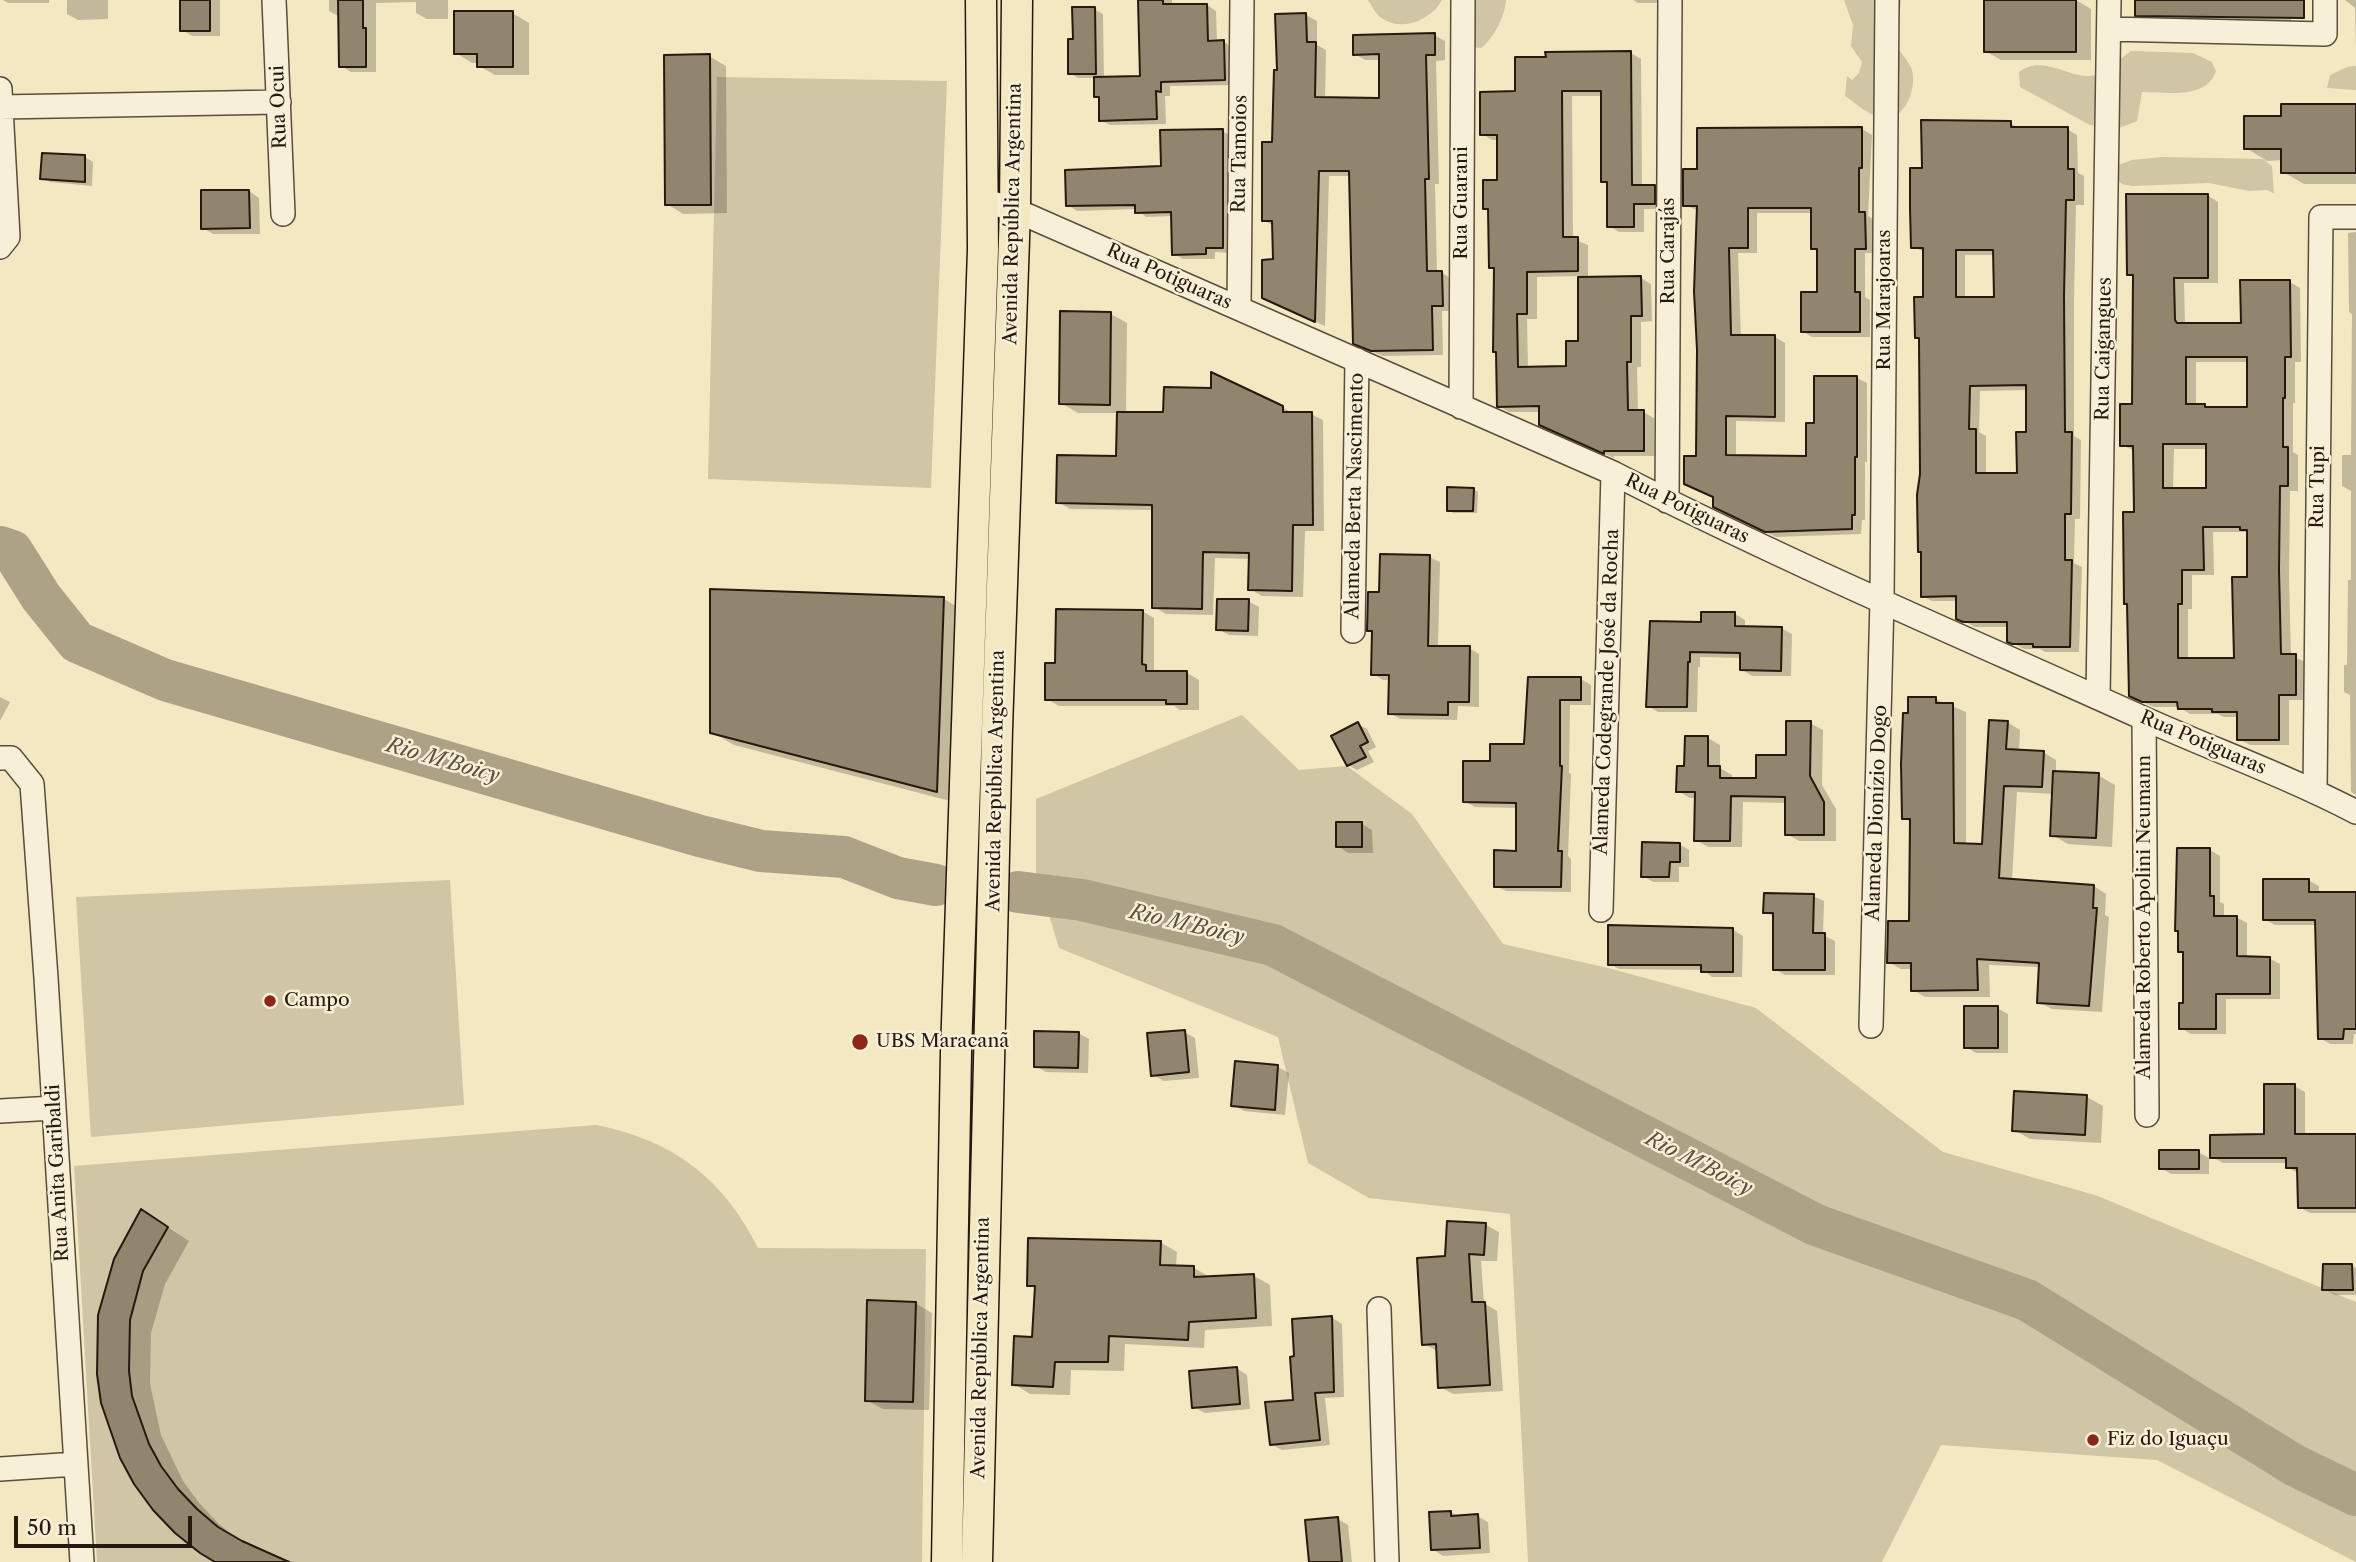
<!DOCTYPE html>
<meta charset="utf-8">
<style>
body{margin:0}
#map{position:relative;width:2356px;height:1562px;overflow:hidden;background:#f3e8c2;font-family:"Libre Caslon Text",serif}
canvas{display:block}
.scale{position:absolute;left:14px;top:1516px;width:178px;height:32px;box-sizing:border-box;border:4px solid #261910;border-top:0;padding-left:9px;font-size:21px;line-height:24px;white-space:nowrap;color:#261910;-webkit-text-stroke:5px #f7f0d7;paint-order:stroke}
</style>
<div id="map">
<canvas width="2356" height="1562"></canvas>
<div class="scale">50 m</div>
</div>
<script>
const context = document.querySelector('canvas').getContext('2d');
context.lineJoin = 'round';
function paint(path, color) {
  context.fillStyle = color;
  context.fill(path, 'evenodd');
}
function strokePath(path, color, width, dash) {
  context.strokeStyle = color;
  context.lineWidth = width;
  context.lineCap = dash ? 'butt' : 'round';
  context.setLineDash(dash || []);
  context.stroke(path);
}
function write(font, color, halo, rows, align = 'center') {
  context.font = font + ' "Libre Caslon Text",serif';
  context.lineWidth = 5;
  context.setLineDash([]);
  context.textBaseline = 'middle';
  context.strokeStyle = halo;
  context.fillStyle = color;
  for (const [text, x, y, turn = 0] of rows) {
    context.save();
    context.translate(x, y);
    context.rotate((+turn || 0) * Math.PI / 180);
    context.textAlign = isNaN(turn) ? turn : align;
    if (halo) context.strokeText(text, 0, 0);
    context.fillText(text, 0, 0);
    context.restore();
  }
}
paint(new Path2D(`
 M1368,0H1442C1431,21 1398,34 1378,15C1374,11 1371,4 1368,0Z
 M1472,0H1506C1505,16 1494,38 1481,48L1470,47Z
 M1844,0H1901C1901,14 1891,27 1896,42C1898,52 1909,60 1912,70C1917,88 1905,122 1882,118C1870,116 1855,103 1845,96L1847,76L1852,80L1859,73L1862,62L1851,46L1853,25Z
 M2131,51L2193,53L2212,62L2216,71C2206,100 2167,92 2142,92L2137,121L2119,128L2090,125L2020,87L2019,72C2043,55 2064,76 2088,76C2103,76 2120,59 2131,51Z
 M2356,66V90L2327,88L2330,75L2347,67Z
 M717,77L947,81L931,488L708,479Z
 M2162,157L2263,159L2272,166L2274,194L2268,190L2249,191L2209,183L2132,186L2122,184L2114,177L2113,167L2132,160Z
 M1242,715L1299,770L1347,766L1412,814L1503,944L1608,968L1756,1008L1943,1152L2095,1195L2356,1302V1562L2157,1460L1941,1445L1882,1562H1528L1510,1214L1369,1198L1308,1163L1278,1037L1059,948L1036,872V799Z
 M450,880L464,1105L91,1137L76,897Z
 M596,1125C673,1140 723,1178 758,1248L926,1249L922,1562H97L74,1166Z`), '#d0c5a4');
paint(new Path2D(`
 M3,0H49V3H8Z
 M67,0H108V19L78,20L67,14Z
 M182,0H220V36H192L182,30Z
 M329,0H448V19H427L416,13V2L376,3V72H351L341,66L340,17L329,11Z
 M1140,0H1172V6L1207,5L1216,11L1217,42H1224L1233,48L1234,85L1170,86V96H1165L1166,124L1110,125L1100,120V98L1096,96V78H1078L1070,73L1075,41L1094,9L1103,14L1104,79L1141,78Z
 M1633,0H1657L1658,3H1638Z
 M2076,0L2091,9V60H2001L1985,51Z
 M2136,0H2291V23L2147,20L2137,15Z
 M2345,0H2356V48L2355,8Z
 M512,13L529,23V75H495L479,66V63H472L456,53Z
 M1306,15L1317,21V45L1326,50L1325,99L1381,100L1380,60H1365L1355,54L1434,35L1445,41V60L1436,61L1439,184H1435L1437,273H1442L1452,279L1453,311H1442L1443,355L1383,356L1366,349L1351,176H1329L1325,326L1275,303L1274,226L1263,220L1274,144L1278,72Z
 M1631,53L1641,59L1642,187H1654L1665,193V209H1644V232H1619L1609,226V184L1603,181V96H1572L1573,239L1588,245V279L1641,278L1651,284L1652,321L1641,322V367H1637L1638,412H1643L1654,418V456H1614V458L1552,431L1541,412H1509L1499,406L1495,270L1490,267L1489,211L1485,208L1499,182L1498,140H1492L1482,134L1517,93ZM1580,276V342L1568,368H1528L1527,319H1537V277Z
 M709,56L726,66L727,213L683,214L667,204Z
 M2356,105V184H2304L2283,172V160L2267,161L2246,148L2283,118Z
 M2010,123L2021,129H2067L2077,135L2078,173L2084,176V205H2076L2074,303V436L2081,440L2080,519H2075L2074,563L2082,567L2079,652H2045L2040,649H2024L2009,641V627H1975L1958,618V601H1932L1922,596L1919,495L1922,474L1921,340L1916,337L1925,299V252L1913,247L1923,170ZM1965,255H1995V299H1965ZM2028,390V434L2018,475H1986V436L1979,432L1980,391Z
 M1862,129L1872,135L1868,216L1875,220V253H1865V297L1870,300V337H1812L1802,331L1819,294V251L1813,248V213H1757V253H1738L1741,337H1775L1785,343V422L1736,421V457H1807L1815,425L1857,378L1867,383V462H1865V520H1862L1861,534L1776,537L1725,512L1714,497L1698,458L1699,211L1685,205L1699,171Z
 M1222,131L1231,136L1232,253L1215,252V259H1183L1174,254L1173,216L1146,217L1137,209L1077,211L1068,205L1163,168Z
 M85,157L93,162L92,186L50,182L42,178Z
 M249,191L259,198L260,234H213L203,228Z
 M2207,195L2218,202V283H2184L2185,325H2242L2290,282L2300,288L2301,362H2295V403H2293V452L2298,455V491H2290L2289,577L2291,656L2306,662V700H2289V745H2250L2239,739V717H2224L2218,714H2190L2179,707H2154L2142,702L2135,451L2122,445L2134,405L2135,278L2129,274ZM2196,362H2248L2249,408H2210L2205,405L2196,406ZM2174,449H2208V490H2173ZM2213,532H2248L2249,578L2235,659L2188,660V609H2192V575H2214Z
 M2356,232V795L2351,792L2350,695L2344,692V665H2347L2348,580H2351V491L2342,486V455H2351L2352,314L2349,312L2348,233Z
 M1111,314L1127,323L1126,414L1282,407L1294,414H1311L1323,420L1324,531H1305L1303,597L1262,596L1250,589L1251,559L1215,558L1213,615L1166,614L1154,607V510L1070,509L1058,502L1118,458L1119,413H1078L1061,403Z
 M1473,489L1478,492L1477,513H1453L1449,510Z
 M1429,557L1440,562L1438,648H1469L1479,654V707L1458,706L1457,720L1400,719L1390,713L1391,680H1383L1373,674V633L1369,630Z
 M944,599L966,612L958,803L734,745L712,732Z
 M1248,601L1259,607L1258,636L1229,635L1218,629Z
 M1142,611L1154,618V671L1187,673L1199,680V710H1180L1174,706H1059L1047,699L1057,664Z
 M1735,614L1745,620V628H1781L1792,634L1791,676H1752L1741,669L1742,658L1700,657V667H1698L1697,712H1658L1648,706L1703,623Z
 M1529,679H1581L1591,685V705H1570L1569,773L1571,774L1568,856L1571,859V892L1506,891L1496,886L1518,852V808L1475,807L1464,801L1492,763L1526,746Z
 M0,697L10,702L0,721Z
 M1935,699L1966,712V845L1984,846L2007,722L2020,730L2019,751L2043,752L2056,760V773L2098,775L2115,785L2112,847L2068,844L2052,835L2054,794L2017,792L2012,880L2094,886L2106,894L2105,915L2109,917L2102,1012L2052,1009L2039,1002L2040,967L1989,965L1990,997H1925L1913,990V969H1901L1888,962L1910,922L1912,823L1904,818L1909,714Z
 M1810,723L1823,730L1822,785L1836,809V841H1799L1787,834V803L1743,802L1742,847H1708L1696,840L1697,798H1690L1678,791L1686,768L1708,738L1720,745V768L1732,775V779H1758L1787,757Z
 M1358,724L1367,729L1376,747L1368,751L1374,762L1357,770L1348,765Z
 M1362,824L1372,830L1373,853H1348L1338,846Z
 M1679,844L1689,850V867H1679V882H1653L1643,876Z
 M2210,850L2220,856V902L2224,904V917H2236L2247,923V958H2269L2280,964V999H2226V1034H2191L2181,1028L2185,1004V954L2180,951Z
 M2308,880L2319,886V894H2356V1034H2354L2353,1044H2330L2320,1038L2316,925H2275L2264,919Z
 M1813,896L1824,901L1823,935L1835,941V975H1785L1774,969L1775,917L1765,912Z
 M1733,930L1743,936L1742,977H1712L1703,970L1619,969L1610,964Z
 M1997,1008L2008,1014V1053H1976L1966,1047Z
 M1184,1032L1195,1038L1199,1078L1164,1081L1153,1075Z
 M1078,1033L1089,1039L1088,1073L1046,1072L1035,1066Z
 M1237,1063L1278,1067L1289,1073L1285,1115L1244,1111L1233,1105Z
 M2294,1086L2305,1092V1136H2356V1213H2310L2299,1207V1174L2288,1167V1163H2223L2212,1157L2266,1136Z
 M2087,1097L2103,1106L2101,1143L2030,1139L2014,1130Z
 M2198,1152L2209,1158V1174H2171L2161,1168Z
 M163,1224L189,1241L165,1284L151,1333L150,1384L161,1435L183,1481L200,1504L219,1524L241,1542L267,1554L294,1562H218L98,1373Z
 M1486,1225L1499,1232L1497,1261H1481L1484,1303L1497,1311L1503,1391L1453,1394L1440,1387L1437,1351L1424,1344L1447,1258Z
 M1160,1242L1177,1252L1176,1267L1194,1268L1210,1277L1254,1276L1270,1285L1272,1326L1205,1330L1204,1348L1125,1344L1124,1371L1071,1370L1070,1395L1030,1394L1014,1384L1034,1339L1036,1289L1029,1285Z
 M2352,1266L2356,1268V1295H2335L2324,1289Z
 M915,1303L932,1313L929,1410L883,1409L866,1400Z
 M1331,1317L1342,1324L1344,1397L1325,1398L1330,1445L1282,1450L1271,1444L1295,1401Z
 M1236,1368L1247,1375L1250,1409L1205,1413L1194,1407Z
 M1451,1512L1459,1517L1477,1516L1488,1522L1490,1553L1443,1556L1432,1549Z
 M1338,1519L1348,1525L1352,1562H1310Z`), '#0003');
strokePath(new Path2D(`
 M0,547L12,551L41,597L77,642L165,680L700,836L761,851L844,857L898,878L936,885
 M1018,892L1082,900L1273,945L1816,1225L2027,1300L2294,1465L2356,1495`), '#ada285', 42);
const building = new Path2D(`
 M180,0H210V31H180Z
 M338,0H363V28H366V67H339Z
 M1138,0H1163V4H1207L1208,41L1224,40L1225,80L1161,82V92L1156,91L1157,119L1099,121V97H1094V77L1140,76Z
 M1984,0H2076V52H1984Z
 M2135,0H2304V18L2135,16Z
 M1072,7H1095L1096,74H1068V39H1073Z
 M454,11H513V67H477V54H454Z
 M1306,13L1307,42H1316L1315,97L1379,98V54L1353,55V35L1435,33V55H1426L1429,179H1425L1427,271H1442L1443,306H1432L1433,350L1371,351L1353,344L1349,171H1319L1315,322L1262,298V260L1273,259L1272,221H1262V142H1272L1274,70H1277L1275,14Z
 M1631,51L1632,185H1655V204H1634V227H1607V182H1601V91H1562L1563,237H1578V271L1527,272V314H1517L1518,367L1566,366V341H1578V277L1641,276L1642,316H1631V362H1627L1628,410H1644V451H1604V454L1539,425V406L1497,407L1496,352H1493L1494,268H1489L1488,209H1483V180H1497V135H1480V92L1515,91V57H1546L1545,52Z
 M710,54L711,205H665L664,55Z
 M2281,104H2356V173H2281V149H2244V116H2281Z
 M1921,120L2011,121V127H2068V169H2074V200H2066L2064,296L2065,432H2072L2071,514H2065V560H2072L2070,647H2033V644H2012L2007,642V622H1963L1956,619V596L1921,597V552H1918L1917,495L1920,474L1919,338H1915L1914,297H1923V248H1911L1910,209V168H1922ZM1956,250H1993L1994,297H1956ZM2026,385V432H2016L2017,473H1976V429H1969L1970,386Z
 M1862,127V168H1859V212H1865L1866,249H1855V292H1860V332H1801V292H1817V249H1811V208H1748V248H1729L1731,335H1775V417L1726,416V455L1806,456V423H1814V376H1857V457H1855V515H1852V529L1765,532L1713,507V497L1684,484V456H1696L1697,350L1694,291L1697,206H1683V169H1697V128Z
 M1223,129V248H1206V254L1172,255L1171,212L1135,213V205L1066,206L1065,170L1161,166L1160,130Z
 M42,153L85,155V182L40,179Z
 M201,190H249L250,228L201,229Z
 M2126,194H2208V278H2174L2175,320L2177,323H2241L2240,280H2290L2291,357H2285V398H2283V447H2288V486H2280L2279,570L2281,654H2296V695H2279V740H2237V712H2212V709H2178L2177,702H2142L2129,696L2127,604H2124L2123,512H2134L2133,446H2120V404H2132L2133,275H2127ZM2186,357H2247V407H2205V404H2186ZM2163,444H2206V488H2163ZM2203,527H2240V530H2247V577H2232L2234,658H2178V604H2182V570H2204Z
 M1060,311L1111,312L1110,405L1059,404Z
 M1211,372L1283,406V412H1312L1313,525H1293L1292,591L1248,590L1249,553L1203,552L1202,609L1152,608V505L1056,503L1057,455L1116,456L1117,412H1163L1164,387L1211,388Z
 M1447,487L1474,488L1473,511H1447Z
 M1380,554L1430,555L1428,646H1470L1469,702H1448V715L1388,714L1389,675H1371L1372,631H1367L1368,592H1379Z
 M710,589L944,597L937,792L710,733Z
 M1217,599H1249L1248,631L1216,630Z
 M1056,609L1143,610L1142,664L1146,665V671H1187V704H1166V700H1045V663H1055Z
 M1701,612H1735V626L1782,627L1781,671L1740,670V653L1690,652V662H1688L1687,707H1646L1650,621L1701,622Z
 M1528,677H1581V700H1560V766H1562L1558,851H1562L1561,887H1494V850L1516,851V803L1463,802V761H1490V744H1524Z
 M1908,697H1936V703H1953L1954,843L1982,844L1989,720L2008,721L2006,749L2044,751L2042,787L2004,786L1999,878L2094,885L2093,908H2097L2089,1006L2037,1003L2039,963L1977,959L1978,990L1911,991V963H1887L1888,921H1909L1910,819H1902L1901,764L1903,713H1908Z
 M1786,721H1811L1810,776L1824,802V835H1785V797L1731,796L1730,841H1694L1695,792H1676L1677,766H1684L1685,736H1708V766H1720V778H1756V755H1786Z
 M1358,722L1368,742L1360,746L1366,757L1347,766L1331,736Z
 M2053,771L2099,773L2096,838L2050,836Z
 M1336,822H1362V847H1336Z
 M1642,842L1680,843V862H1670L1669,877H1641Z
 M2177,848H2210V896H2214V916H2237V956L2270,957V994H2216V1029H2179V1003H2183V952H2178V931H2175Z
 M2263,879H2309V892H2356V1029H2344L2343,1039H2318L2315,920H2263Z
 M1764,893L1814,894L1813,933H1825V970H1773V913H1763Z
 M1608,925L1733,928V972H1701V965H1608Z
 M1964,1006H1998V1048H1964Z
 M1185,1030L1189,1072L1151,1076L1147,1033Z
 M1034,1031L1079,1032L1078,1068L1034,1067Z
 M1235,1061L1278,1065L1275,1110L1231,1106Z
 M2264,1084H2295V1134H2356V1208H2298L2297,1168H2286V1158H2210V1135L2264,1134Z
 M2014,1091L2087,1095L2085,1135L2012,1131Z
 M2159,1150H2199V1169H2159Z
 M141,1209L168,1227L143,1271L130,1320L129,1371L132,1396L149,1444L161,1466L178,1489L197,1509L218,1527L242,1541L289,1562H215L200,1553L175,1533L153,1510L134,1484L120,1458L101,1403L97,1374L98,1315L114,1259Z
 M1447,1221L1486,1223L1484,1255L1469,1254L1472,1302H1485L1490,1385L1438,1388L1436,1344L1422,1345L1417,1258L1445,1256Z
 M1028,1238L1161,1241L1160,1265L1194,1266V1277L1254,1274L1256,1318L1189,1322L1188,1340L1109,1336L1108,1362H1055L1053,1387L1012,1385L1014,1336L1032,1337L1035,1286H1027Z
 M2323,1264H2352L2353,1290H2322Z
 M867,1300L916,1302L913,1402L865,1401Z
 M1332,1316L1334,1392L1315,1393L1320,1440L1270,1445L1265,1402L1293,1400L1290,1357L1294,1356L1292,1319Z
 M1237,1367L1240,1404L1192,1408L1189,1371Z
 M1451,1511V1516L1478,1514L1480,1548L1431,1550L1429,1512Z
 M1338,1517L1342,1562H1309L1305,1520Z`);
paint(building, '#91856d');
strokePath(building, '#261910', 2);
const minor = new Path2D(`
 M274,0L283,214
 M2109,29L2325,34V0
 M0,89L8,237L0,247
 M0,107L279,102
 M983,200L1015,210L1613,473C1786,562 1966,638 2143,718C2214,750 2287,776 2356,812
 M1239,308L1242,0
 M1461,407L1463,0
 M1667,501L1670,0
 M1353,631L1357,360
 M2098,697L2109,0
 M2144,719L2147,1115
 M0,758H11L32,784L46,978L82,1562
 M2315,791L2321,217H2356
 M1601,910L1613,473
 M1871,1026L1882,600L1887,0
 M0,1111L54,1108
 M1379,1309L1387,1562
 M0,1469L76,1464`);
const major = new Path2D(`
 M947,1562L956,1052L983,249L981,0
 M977,1562L997,729L1015,210L1017,0`);
strokePath(minor, '#594d3c', 26);
strokePath(major, '#261910', 33);
strokePath(minor, '#f7f0d7', 23);
strokePath(major, '#f3e8c2', 30);
for (const [x, y, r, color] of [
 [270,1001,7,"#8f2418"],
 [860,1042,9,"#8f2418"],
 [2093,1440,7,"#8f2418"]
]) {
  const dot = new Path2D();
  dot.arc(x, y, r, 0, 2 * Math.PI);
  context.fillStyle = color;
  context.fill(dot);
  strokePath(dot, '#f7f0d7', 2.5);
}
write('19px', '#261910', '#f7f0d7', [
 ["Rua Ocui",279,107,-92],
 ["Rua Tamoios",1240,154,-89],
 ["Rua Guarani",1462,203,-90],
 ["Avenida República Argentina",1013,214,-89],
 ["Rua Carajás",1669,251,-90],
 ["Rua Potiguaras",1169,277,24],
 ["Rua Marajoaras",1885,300,-90],
 ["Rua Caigangues",2104,349,-89],
 ["Rua Tupi",2318,487,-89],
 ["Alameda Berta Nascimento",1355,496,-89],
 ["Rua Potiguaras",1687,509,26],
 ["Alameda Codegrande José da Rocha",1607,692,-88],
 ["Rua Potiguaras",2203,743,23],
 ["Avenida República Argentina",996,781,-89],
 ["Alameda Dionízio Dogo",1877,813,-88],
 ["Alameda Roberto Apolini Neumann",2145,917,-90],
 ["Rua Anita Garibaldi",58,1173,-93],
 ["Avenida República Argentina",981,1348,-89]
]);
write('19px', '#261910', '#f7f0d7', [
 ["Campo",284,1001],
 ["UBS Maracanã",876,1042],
 ["Fiz do Iguaçu",2107,1440]
], 'left');
write('italic 21px', '#5c503f', '#f7f0d7', [
 ["Rio M'Boicy",443,761,16],
 ["Rio M'Boicy",1187,925,13],
 ["Rio M'Boicy",1699,1164,27]
]);
</script>
